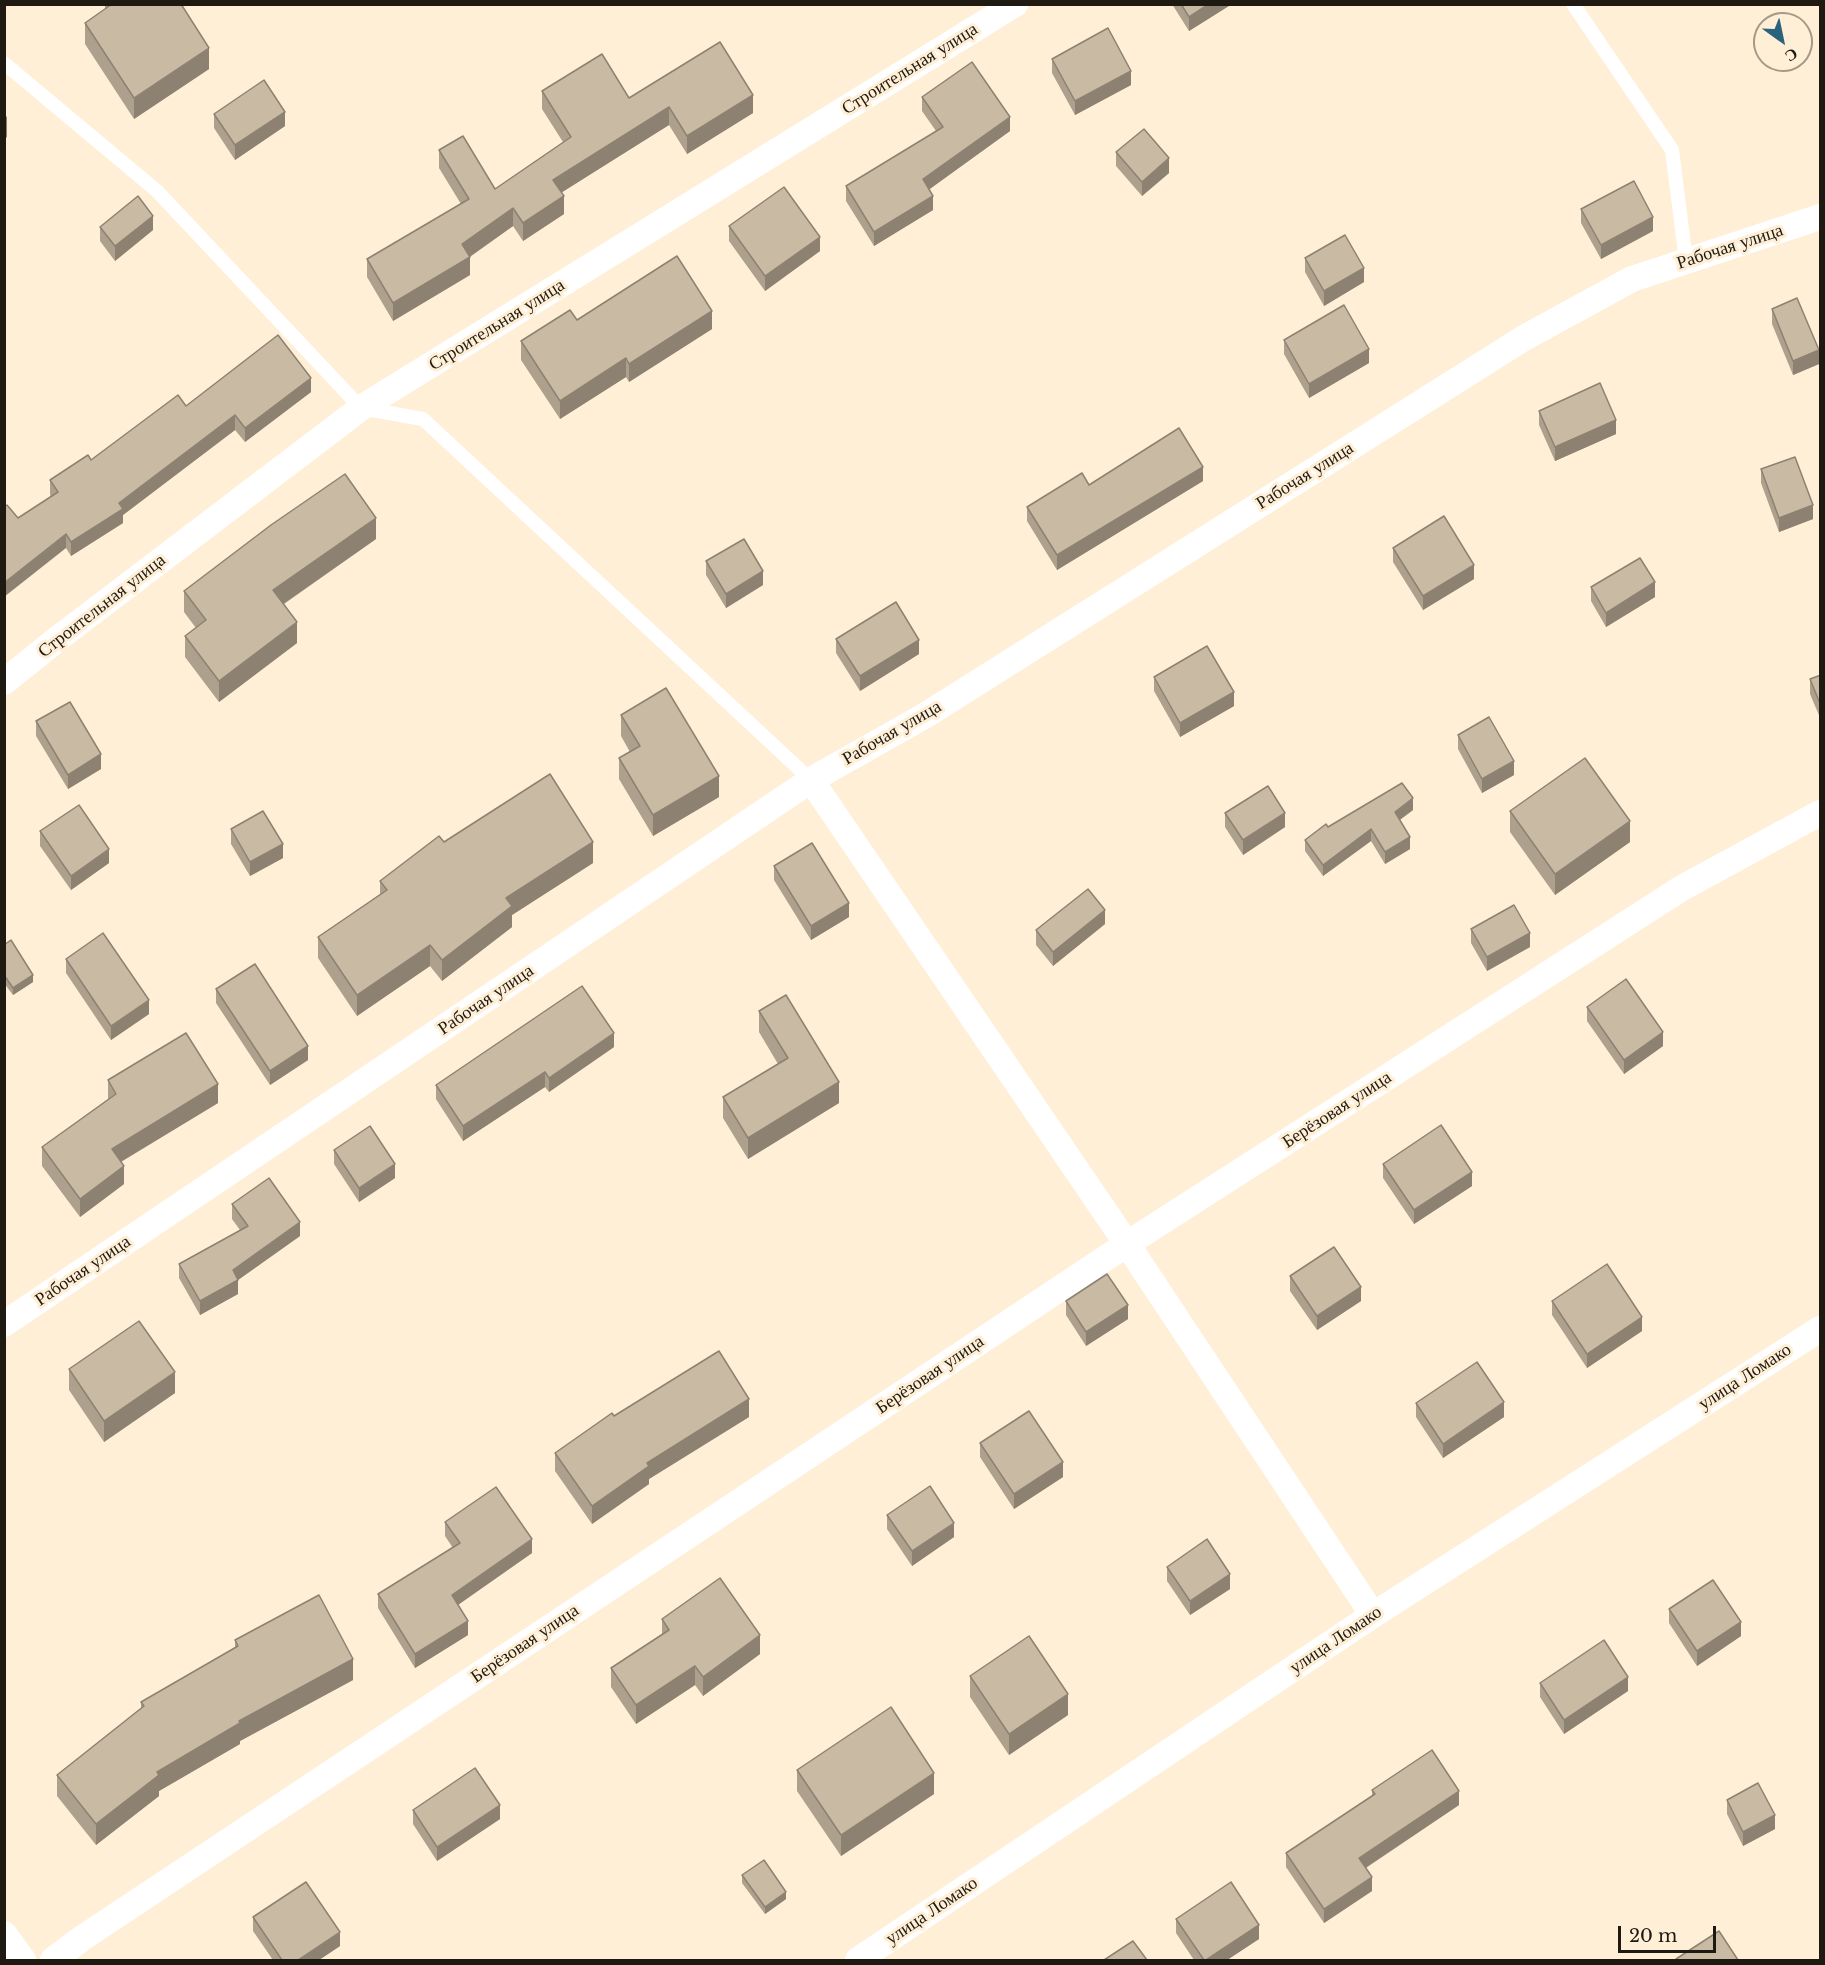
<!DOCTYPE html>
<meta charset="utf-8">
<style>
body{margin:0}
#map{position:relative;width:1825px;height:1965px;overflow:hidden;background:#ffefd7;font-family:"Libre Baskerville",serif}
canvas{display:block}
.frame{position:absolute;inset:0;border:6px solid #1f1a11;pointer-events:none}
.north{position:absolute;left:1753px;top:12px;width:60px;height:60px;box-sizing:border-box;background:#ffefd7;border:2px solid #a59a88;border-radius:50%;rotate:147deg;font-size:16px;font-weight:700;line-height:24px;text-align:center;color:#1f1a11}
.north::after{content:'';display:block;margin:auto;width:21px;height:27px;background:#2a637c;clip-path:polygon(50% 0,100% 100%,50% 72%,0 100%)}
.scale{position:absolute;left:1618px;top:1926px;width:98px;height:27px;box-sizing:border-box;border:3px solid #1f1a11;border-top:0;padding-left:8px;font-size:18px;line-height:21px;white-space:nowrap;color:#1f1a11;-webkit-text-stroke:4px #ffefd7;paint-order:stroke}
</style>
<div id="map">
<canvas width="1825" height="1965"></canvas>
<div class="frame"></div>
<div class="north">С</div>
<div class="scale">20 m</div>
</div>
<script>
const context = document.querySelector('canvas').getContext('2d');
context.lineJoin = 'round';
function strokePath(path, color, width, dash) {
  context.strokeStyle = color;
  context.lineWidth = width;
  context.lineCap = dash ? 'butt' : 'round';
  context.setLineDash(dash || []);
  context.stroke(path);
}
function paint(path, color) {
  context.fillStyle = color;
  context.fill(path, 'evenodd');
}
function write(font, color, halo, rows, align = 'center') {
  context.font = font + ' "Libre Baskerville",serif';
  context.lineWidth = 6;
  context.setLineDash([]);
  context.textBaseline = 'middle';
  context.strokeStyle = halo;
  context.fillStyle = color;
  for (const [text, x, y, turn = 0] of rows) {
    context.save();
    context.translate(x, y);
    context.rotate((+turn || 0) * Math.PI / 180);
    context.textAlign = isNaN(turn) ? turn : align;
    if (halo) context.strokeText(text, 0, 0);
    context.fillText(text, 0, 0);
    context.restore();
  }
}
strokePath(new Path2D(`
 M1573,4L1672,150L1686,261
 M4,63L157,191L361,408L423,419L811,780`), '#fff', 14);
strokePath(new Path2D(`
 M4,682L60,637L361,408L1015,4
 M811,780L1127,1244L1373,1615
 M4,1324L811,780L926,715L1524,338L1632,279L1820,217
 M4,1934L23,1960
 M53,1960L81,1939L1127,1244L1682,888L1820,813
 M858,1960L1373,1615L1820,1329`), '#fff', 26);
paint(new Path2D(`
 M105,4H181L209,69L134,119L85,44V23L105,10Z
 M1172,4H1232L1189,31Z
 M1052,59L1131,85L1075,115L1052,73Z
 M542,91L629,98L753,113L687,154L669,125L561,192L564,214L523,241L513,226L470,257V275L393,321L367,277V259L461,204L439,168V150L495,189L563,142L542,109Z
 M922,97L1010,131L929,189L933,210L874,246L846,201V186L936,131L922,111Z
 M214,114L285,126L235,160L214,128Z
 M1116,152L1169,173L1142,196L1116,166Z
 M1581,209L1653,231L1601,259L1581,223Z
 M729,226L820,251L765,291L729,241Z
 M100,227L153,230L115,261L100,241Z
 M1305,258L1364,282L1324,306L1305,272Z
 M1772,309L1819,364L1793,375L1772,324Z
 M577,320L712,329L629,382L626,377L560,419L521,360V341Z
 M1284,340L1369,363L1309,398L1284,354Z
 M311,392L245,442L235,430L123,515V523L71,556L66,548L50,494V480L91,460L186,406Z
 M1539,411L1616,434L1555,461L1539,425Z
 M1761,469L1813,519L1779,532L1761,483Z
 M1203,481L1057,570L1027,521V507L1089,485Z
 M376,539L284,604L297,643L219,702L185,657V636L196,628L184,612V591Z
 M1393,548L1474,579L1423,610L1393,562Z
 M706,561L763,585L726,608L706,575Z
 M1591,587L1655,597L1606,627L1591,601Z
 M836,639L919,654L860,691L836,653Z
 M1821,675V720L1810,694V679Z
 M1154,677L1234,706L1180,737L1154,691Z
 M621,715L719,797L653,836L619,779V758L630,752L621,736Z
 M36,721L101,769L68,789L36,736Z
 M1458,735L1514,775L1482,793L1458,749Z
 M1413,810L1400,820L1410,849L1385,864L1371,841L1323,876L1305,851V840L1328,827Z
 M1510,811L1630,842L1555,895L1510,832Z
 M1225,813L1285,827L1243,855L1225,827Z
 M231,829L283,858L250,876L231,844Z
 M40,831L109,863L71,890L40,846Z
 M444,842L593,863L512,915V927L442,981L430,966L357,1016L318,958V937L380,894V881Z
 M774,866L849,917L811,940L774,880Z
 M1105,924L1053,966L1036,945V930Z
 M1471,929L1530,947L1487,971L1471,943Z
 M4,945L33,982L13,995L4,983Z
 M66,959L149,1014L111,1040L66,973Z
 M216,989L308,1060L270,1085L216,1003Z
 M1587,1007L1663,1046L1624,1074L1587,1021Z
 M759,1011L839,1103L748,1159L723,1118V1097L778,1064L759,1032Z
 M614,1047L549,1092L545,1087L463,1141L436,1099V1085Z
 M108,1080L218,1103L121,1162L124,1184L80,1217L42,1166V1147L108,1099Z
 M334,1150L395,1178L359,1202L334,1164Z
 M1383,1164L1472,1186L1414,1224L1383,1178Z
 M232,1204L300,1236L238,1280V1294L200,1315L179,1278V1264L240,1230L232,1219Z
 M1290,1276L1361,1301L1317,1330L1290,1291Z
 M1066,1301L1128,1319L1086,1346L1066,1315Z
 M1552,1301L1642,1331L1587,1368L1552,1315Z
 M69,1369L175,1393L104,1442L69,1390Z
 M1416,1403L1504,1417L1443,1458L1416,1417Z
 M614,1416L749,1417L649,1479V1484L592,1524L555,1471V1453Z
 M980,1443L1063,1477L1014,1509L980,1457Z
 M887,1515L954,1537L912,1566L887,1529Z
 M445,1522L532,1553L458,1605L468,1635L415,1668L378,1608V1594L453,1548L445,1536Z
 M1167,1567L1230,1589L1190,1615L1167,1581Z
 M1669,1609L1741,1636L1697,1666L1669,1623Z
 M662,1619L760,1654L703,1696L695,1685L636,1724L611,1687V1668L662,1634Z
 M235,1640L353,1680L240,1741V1744L159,1791V1796L96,1845L57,1796V1775L141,1708V1702L235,1648Z
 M970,1676L1068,1715L1009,1755L970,1697Z
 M1540,1683L1628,1691L1564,1734L1540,1697Z
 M797,1770L934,1794L841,1856L797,1791Z
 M1372,1790L1459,1805L1366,1868L1372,1891L1324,1923L1286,1867V1853L1372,1796Z
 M1727,1800L1775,1829L1743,1846L1727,1814Z
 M413,1810L500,1819L437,1861L413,1824Z
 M742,1875L786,1899L765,1914L742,1883Z
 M253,1917L340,1946L319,1960H273L253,1931Z
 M1176,1919L1259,1939L1227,1960H1194L1176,1933Z`), '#ada08c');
paint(new Path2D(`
 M1209,4H1232L1189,31V17Z
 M209,48V69L134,119V98Z
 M1131,71V85L1075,115V101Z
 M753,95V113L687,154V136Z
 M669,107V125L553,198V180Z
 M285,112V126L235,160V145Z
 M7,116V137L4,140V119Z
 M1010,117V131L923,194V179Z
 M1169,158V173L1142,196V182Z
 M564,196V214L523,241V223Z
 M933,196V210L874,246V232Z
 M513,208V226L462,262V244Z
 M153,216V230L115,261V246Z
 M1653,217V231L1601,259V245Z
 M820,237V251L765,291V276Z
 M470,257V275L393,321V303Z
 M1364,268V282L1324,306V291Z
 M712,311V329L629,382V364Z
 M1369,349V363L1309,398V384Z
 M1819,350V364L1793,375V361Z
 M626,358V377L560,419V401Z
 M311,378V392L245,442V428Z
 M235,415V430L123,515V523L71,556V542L119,503Z
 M1616,420V434L1555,461V447Z
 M1203,467V481L1057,570V555Z
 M1813,505V519L1779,532V518Z
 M376,518V539L273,611V590Z
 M66,534V548L4,597V583Z
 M1474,565V579L1423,610V596Z
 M763,571V585L726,608V594Z
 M1655,582V597L1606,627V613Z
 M297,622V643L219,702V681Z
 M919,640V654L860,691V676Z
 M1234,692V706L1180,737V723Z
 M101,754V769L68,789V775Z
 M1514,761V775L1482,793V779Z
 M719,776V797L653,836V815Z
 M1413,798V810L1395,823V812Z
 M1285,813V827L1243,855V840Z
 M1630,821V842L1555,895V874Z
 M1371,829V841L1323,876V865Z
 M1410,837V849L1385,864V852Z
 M593,842V863L512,915V927L442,981V960L506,898Z
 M283,844V858L250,876V862Z
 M109,849V863L71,890V876Z
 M849,903V917L811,940V926Z
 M1105,910V924L1053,966V952Z
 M1530,933V947L1487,971V957Z
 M430,945V966L357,1016V995Z
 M33,975V982L13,995V988Z
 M149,1000V1014L111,1040V1026Z
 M1663,1032V1046L1624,1074V1060Z
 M614,1033V1047L549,1092V1078Z
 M308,1046V1060L270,1085V1071Z
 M545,1072V1087L463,1141V1126Z
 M839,1082V1103L748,1159V1138Z
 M218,1084V1103L112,1167V1149Z
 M395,1164V1178L359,1202V1188Z
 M124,1166V1184L80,1217V1199Z
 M1472,1172V1186L1414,1224V1210Z
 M300,1222V1236L238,1280V1294L200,1315V1301L233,1270Z
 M1361,1287V1301L1317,1330V1316Z
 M1128,1305V1319L1086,1346V1332Z
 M1642,1317V1331L1587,1368V1354Z
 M175,1372V1393L104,1442V1421Z
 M749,1399V1417L649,1479V1484L592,1524V1506L647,1463Z
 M1504,1402V1417L1443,1458V1444Z
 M1063,1462V1477L1014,1509V1494Z
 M954,1523V1537L912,1566V1551Z
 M532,1539V1553L452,1609V1595Z
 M1230,1574V1589L1190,1615V1601Z
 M468,1621V1635L415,1668V1654Z
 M1741,1622V1636L1697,1666V1651Z
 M760,1635V1654L703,1696V1677Z
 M353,1659V1680L240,1741V1744L159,1791V1796L96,1845V1824L157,1772L239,1721Z
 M695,1666V1685L636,1724V1705Z
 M1628,1677V1691L1564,1734V1720Z
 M1068,1694V1715L1009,1755V1734Z
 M934,1773V1794L841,1856V1835Z
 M1459,1791V1805L1359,1872V1858Z
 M500,1805V1819L437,1861V1847Z
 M1775,1815V1829L1743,1846V1832Z
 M1372,1877V1891L1324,1923V1909Z
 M786,1892V1899L765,1914V1907Z
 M1259,1925V1939L1227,1960H1206Z
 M340,1932V1946L319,1960H298Z`), '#8d8272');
const building = new Path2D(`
 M112,4H181L209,48L134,98L85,23Z
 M1181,4H1209L1189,17Z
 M1108,28L1131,71L1075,101L1052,59Z
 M720,42L753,95L687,136L669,107L553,180L564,196L523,223L513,208L462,244L470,257L393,303L367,259L469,199L439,150L463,136L495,189L571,137L542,91L602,54L629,98Z
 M972,62L1010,117L923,179L933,196L874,232L846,186L943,127L922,97Z
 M264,80L285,112L235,145L214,114Z
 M1144,129L1169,158L1142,182L1116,152Z
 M1634,181L1653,217L1601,245L1581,209Z
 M784,187L820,237L765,276L729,226Z
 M138,196L153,216L115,246L100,227Z
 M1345,235L1364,268L1324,291L1305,258Z
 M677,256L712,311L629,364L626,358L560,401L521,341L570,310L577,320Z
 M1797,298L1819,350L1793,361L1772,309Z
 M1344,305L1369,349L1309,384L1284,340Z
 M278,335L311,378L245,428L235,415L119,503L123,509L71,542L66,534L4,583V507L7,505L18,518L58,492L50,480L88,455L91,460L178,395L186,406Z
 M1600,383L1616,420L1555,447L1539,411Z
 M1179,428L1203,467L1057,555L1027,507L1082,473L1089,485Z
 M1795,457L1813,505L1779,518L1761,469Z
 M345,474L376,518L273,590L297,622L219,681L185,636L206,620L184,591L271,525Z
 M1444,516L1474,565L1423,596L1393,548Z
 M744,539L763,571L726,594L706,561Z
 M1640,558L1655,582L1606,613L1591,587Z
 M896,602L919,640L860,676L836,639Z
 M1207,646L1234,692L1180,723L1154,677Z
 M1821,675V706L1810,679Z
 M666,688L719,776L653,815L619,758L640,746L621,715Z
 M70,702L101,754L68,775L36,721Z
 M1489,717L1514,761L1482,779L1458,735Z
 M1585,758L1630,821L1555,874L1510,811Z
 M550,774L593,842L506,898L512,906L442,960L430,945L357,995L318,937L387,890L380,881L439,836L444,842Z
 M1402,783L1413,798L1395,812L1410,837L1385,852L1371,829L1323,865L1305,840L1326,824L1328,827Z
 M1268,786L1285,813L1243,840L1225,813Z
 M79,805L109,849L71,876L40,831Z
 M263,811L283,844L250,862L231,829Z
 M812,843L849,903L811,926L774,866Z
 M1088,889L1105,910L1053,952L1036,930Z
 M1514,905L1530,933L1487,957L1471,929Z
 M103,933L149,1000L111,1026L66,959Z
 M11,940L33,975L13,988L4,975V945Z
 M255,964L308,1046L270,1071L216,989Z
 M1626,979L1663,1032L1624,1060L1587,1007Z
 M582,986L614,1033L549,1078L545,1072L463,1126L436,1085Z
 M786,995L839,1082L748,1138L723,1097L788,1058L759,1011Z
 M186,1033L218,1084L112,1149L124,1166L80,1199L42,1147L116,1094L108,1080Z
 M1441,1125L1472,1172L1414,1210L1383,1164Z
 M370,1126L395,1164L359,1188L334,1150Z
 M269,1178L300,1222L233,1270L238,1280L200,1301L179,1264L248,1226L232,1204Z
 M1334,1247L1361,1287L1317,1316L1290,1276Z
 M1607,1264L1642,1317L1587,1354L1552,1301Z
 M1107,1274L1128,1305L1086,1332L1066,1301Z
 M139,1321L175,1372L104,1421L69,1369Z
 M719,1351L749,1399L647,1463L649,1466L592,1506L555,1453L612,1413L614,1416Z
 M1477,1362L1504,1402L1443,1444L1416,1403Z
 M1029,1411L1063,1462L1014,1494L980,1443Z
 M930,1486L954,1523L912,1551L887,1515Z
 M496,1487L532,1539L452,1595L468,1621L415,1654L378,1594L460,1543L445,1522Z
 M1207,1539L1230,1574L1190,1601L1167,1567Z
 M720,1578L760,1635L703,1677L695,1666L636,1705L611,1668L669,1630L662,1619Z
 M1713,1580L1741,1622L1697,1651L1669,1609Z
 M319,1595L353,1659L239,1721L240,1723L157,1772L159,1775L96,1824L57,1775L144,1706L141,1702L238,1646L235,1640Z
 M1029,1636L1068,1694L1009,1734L970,1676Z
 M1604,1640L1628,1677L1564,1720L1540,1683Z
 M891,1707L934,1773L841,1835L797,1770Z
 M1432,1750L1459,1791L1359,1858L1372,1877L1324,1909L1286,1853L1375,1794L1372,1790Z
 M475,1768L500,1805L437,1847L413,1810Z
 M1758,1783L1775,1815L1743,1832L1727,1800Z
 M764,1860L786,1892L765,1907L742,1875Z
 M306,1882L340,1932L298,1960H282L253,1917Z
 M1231,1882L1259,1925L1206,1960H1204L1176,1919Z
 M1719,1931L1738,1960H1678L1676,1959Z
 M1133,1941L1147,1960H1104Z`);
paint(building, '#c9baa3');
strokePath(building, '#8d8272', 1.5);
write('18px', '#1f1a11', '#ffefd7', [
 ["Строительная улица",910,69,-32],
 ["Рабочая улица",1730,247,-18],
 ["Строительная улица",497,325,-32],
 ["Рабочая улица",1305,476,-32],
 ["Строительная улица",102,606,-38],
 ["Рабочая улица",892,733,-30],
 ["Рабочая улица",486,1000,-34],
 ["Берёзовая улица",1337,1110,-33],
 ["Рабочая улица",83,1271,-34],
 ["Берёзовая улица",930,1375,-34],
 ["улица Ломако",1745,1377,-33],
 ["улица Ломако",1336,1640,-34],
 ["Берёзовая улица",525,1644,-34],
 ["улица Ломако",932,1911,-34]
]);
</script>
